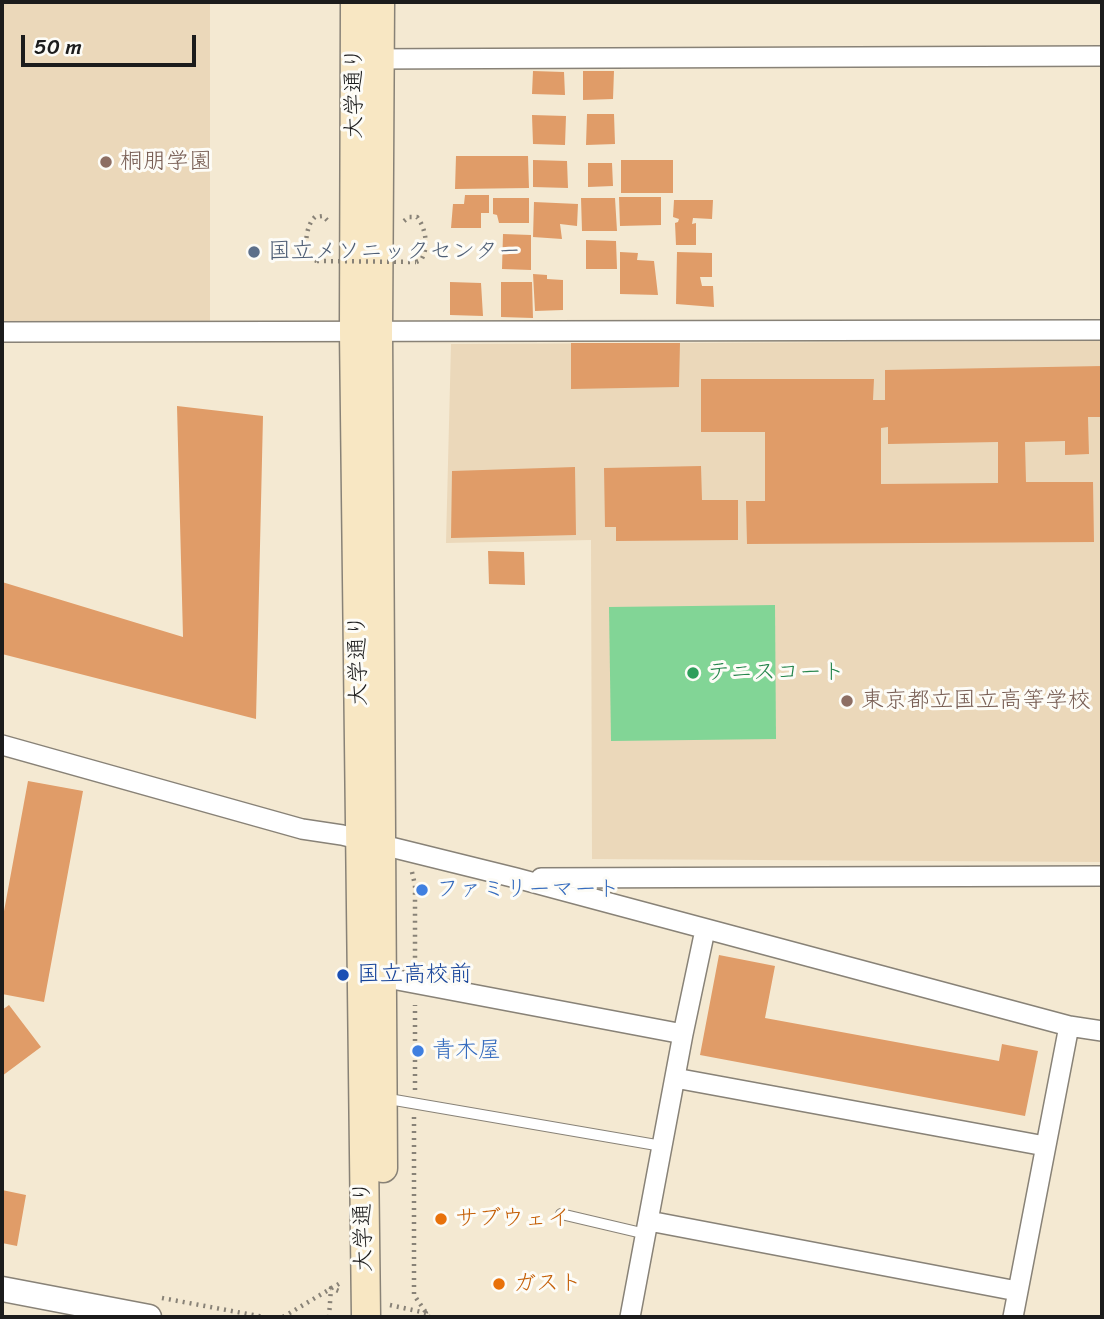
<!DOCTYPE html>
<meta charset="utf-8">
<style>
body{margin:0}
#map{position:relative;width:1104px;height:1319px;overflow:hidden;background:#f4e9d2;font-family:Sriracha,sans-serif}
canvas{display:block}
.frame{position:absolute;inset:0;border:4px solid #1c1c1c;pointer-events:none}
.scale{position:absolute;left:21px;top:35px;width:175px;height:32px;box-sizing:border-box;border:4px solid #1c1c1c;border-top:0;padding-left:9px;font-size:21px;line-height:24px;white-space:nowrap;color:#1c1c1c;-webkit-text-stroke:5px #fdfcf7;paint-order:stroke}
</style>
<div id="map">
<canvas width="1104" height="1319"></canvas>
<div class="frame"></div>
<div class="scale">50 m</div>
</div>
<script>
const context = document.querySelector('canvas').getContext('2d');
context.lineJoin = 'round';
function paint(path, color) {
  context.fillStyle = color;
  context.fill(path, 'evenodd');
}
function strokePath(path, color, width, dash) {
  context.strokeStyle = color;
  context.lineWidth = width;
  context.lineCap = dash ? 'butt' : 'round';
  context.setLineDash(dash || []);
  context.stroke(path);
}
function write(font, color, halo, rows, align = 'center') {
  context.font = font + ' Sriracha,"Klee One",sans-serif';
  context.lineWidth = 6;
  context.setLineDash([]);
  context.textBaseline = 'middle';
  context.strokeStyle = halo;
  context.fillStyle = color;
  for (const [text, x, y, turn = 0] of rows) {
    context.save();
    context.translate(x, y);
    context.rotate((+turn || 0) * Math.PI / 180);
    context.textAlign = isNaN(turn) ? turn : align;
    if (halo) context.strokeText(text, 0, 0);
    context.fillText(text, 0, 0);
    context.restore();
  }
}
paint(new Path2D(`
 M2,2H210V321L2,322Z
 M1102,341V862L592,859L591,540L446,543L451,344Z`), '#ebd8ba');
paint(new Path2D(`
 M775,605L776,739L611,741L609,607Z`), '#82d596');
paint(new Path2D(`
 M533,71L564,72L565,95L532,94Z
 M583,71H614L613,99L583,100Z
 M587,114H614L615,144L586,145Z
 M532,115L566,116L565,145L533,144Z
 M456,156H528L529,188L455,189Z
 M533,160L567,161L568,188L533,187Z
 M621,160H673V193H621Z
 M588,163H612L613,186L588,187Z
 M465,195H489V213H481V228H451L453,204H464Z
 M619,197H661V225L620,226Z
 M493,198H529V223H499L497,215L493,214Z
 M581,198H615L617,231H582Z
 M674,200H713L712,219L693,218L692,224L696,223V245H676L675,223L678,222L679,219L673,217Z
 M534,202L578,204L577,226L560,224L562,239L533,237Z
 M503,234L531,235V270L502,269Z
 M586,240L616,241L617,269H586Z
 M620,252L638,253L637,260L654,261L658,295L620,294Z
 M677,252L712,253V277H700L702,286H713L714,307L676,304Z
 M533,274L547,275V279L563,280V310L535,311Z
 M450,282L481,283L483,316L450,315Z
 M501,282H532L533,318L501,317Z
 M571,343H680L679,387L571,389Z
 M1102,366V417H1088L1089,454L1065,455V441L1025,442L1026,482H1093L1094,542L747,544L746,501H765V432H701V379H874L873,400H885V370ZM888,427V444L998,442V483L881,484V428Z
 M177,406L263,416L256,719L2,654V582L183,637Z
 M701,466L702,500H738V540L616,541V527H605L604,468Z
 M575,467L576,535L451,538L452,471Z
 M488,551L524,552L525,585L489,584Z
 M28,781L83,791L44,1002L2,994V922Z
 M719,955L775,966L765,1018L999,1061L1002,1044L1038,1051L1025,1116L700,1055Z
 M9,1005L41,1047L2,1076V1010Z
 M2,1190L26,1195L17,1246L2,1243Z`), '#e09c68');
const service = new Path2D(`
 M383,1098L662,1146
 M561,1214L646,1234`);
const minor = new Path2D(`
 M367,59L1102,56
 M2,332L1102,330
 M2,745L302,829L342,835L516,878L1069,1026L1102,1031
 M541,878L1102,876
 M371,975L683,1034
 M675,1078L1045,1146
 M649,1221L1017,1291
 M630,1317L683,1034L705,930
 M1013,1317L1069,1026`);
const tertiary = new Path2D(`
 M2,1289L149,1317`);
const secondary = new Path2D(`
 M355,2L354,332L366,1317
 M380,2L378,332L383,1168`);
strokePath(service, '#888277', 12);
strokePath(minor, '#888277', 22);
strokePath(tertiary, '#888277', 27);
strokePath(secondary, '#888277', 31);
strokePath(new Path2D(`
 M404,221L409,217H417C426,228 429,248 421,260L416,262
 M317,261C313,259 309,259 308,253C304,243 307,224 315,217L323,216L329,222
 M412,872L415,885V964
 M415,1090V1005
 M414,1117V1295L429,1317
 M162,1298L264,1317
 M390,1305L426,1313L425,1317
 M283,1317L342,1282
 M329,1317L331,1288L341,1292`), '#888277', 4.5, [2, 5]);
strokePath(service, '#fff', 10);
strokePath(minor, '#fff', 19);
strokePath(tertiary, '#fff', 24);
strokePath(secondary, '#f8e7c3', 28);
strokePath(new Path2D(`
 M317,261L416,262`), '#888277', 4.5, [2, 5]);
for (const [x, y, r, color] of [
 [106,162,7,"#8d6e63"],
 [254,252,7,"#5c6f8a"],
 [693,673,7,"#2e9e5b"],
 [847,701,7,"#8d6e63"],
 [422,890,7,"#3f7fe0"],
 [343,975,7,"#1a4fb4"],
 [418,1051,7,"#3f7fe0"],
 [441,1219,7,"#e8710a"],
 [499,1284,7,"#e8710a"]
]) {
  const dot = new Path2D();
  dot.arc(x, y, r, 0, 2 * Math.PI);
  context.fillStyle = color;
  context.fill(dot);
  strokePath(dot, '#fdfcf7', 2.5);
}
write('23px', '#1c1c1c', '#fdfcf7', [
 ["大学通り",355,93,-90],
 ["大学通り",359,660,-91],
 ["大学通り",364,1226,-91]
]);
write('23px', '#785e54', '#fdfcf7', [
 ["桐朋学園",120,162],
 ["東京都立国立高等学校",861,701]
], 'left');
write('23px', '#4e5e75', '#fdfcf7', [
 ["国立メソニックセンター",268,252]
], 'left');
write('23px', '#27864d', '#fdfcf7', [
 ["テニスコート",707,673]
], 'left');
write('23px', '#366cbe', '#fdfcf7', [
 ["ファミリーマート",436,890],
 ["青木屋",432,1051]
], 'left');
write('23px', '#164399', '#fdfcf7', [
 ["国立高校前",357,975]
], 'left');
write('23px', '#c56008', '#fdfcf7', [
 ["サブウェイ",455,1219],
 ["ガスト",513,1284]
], 'left');
</script>
